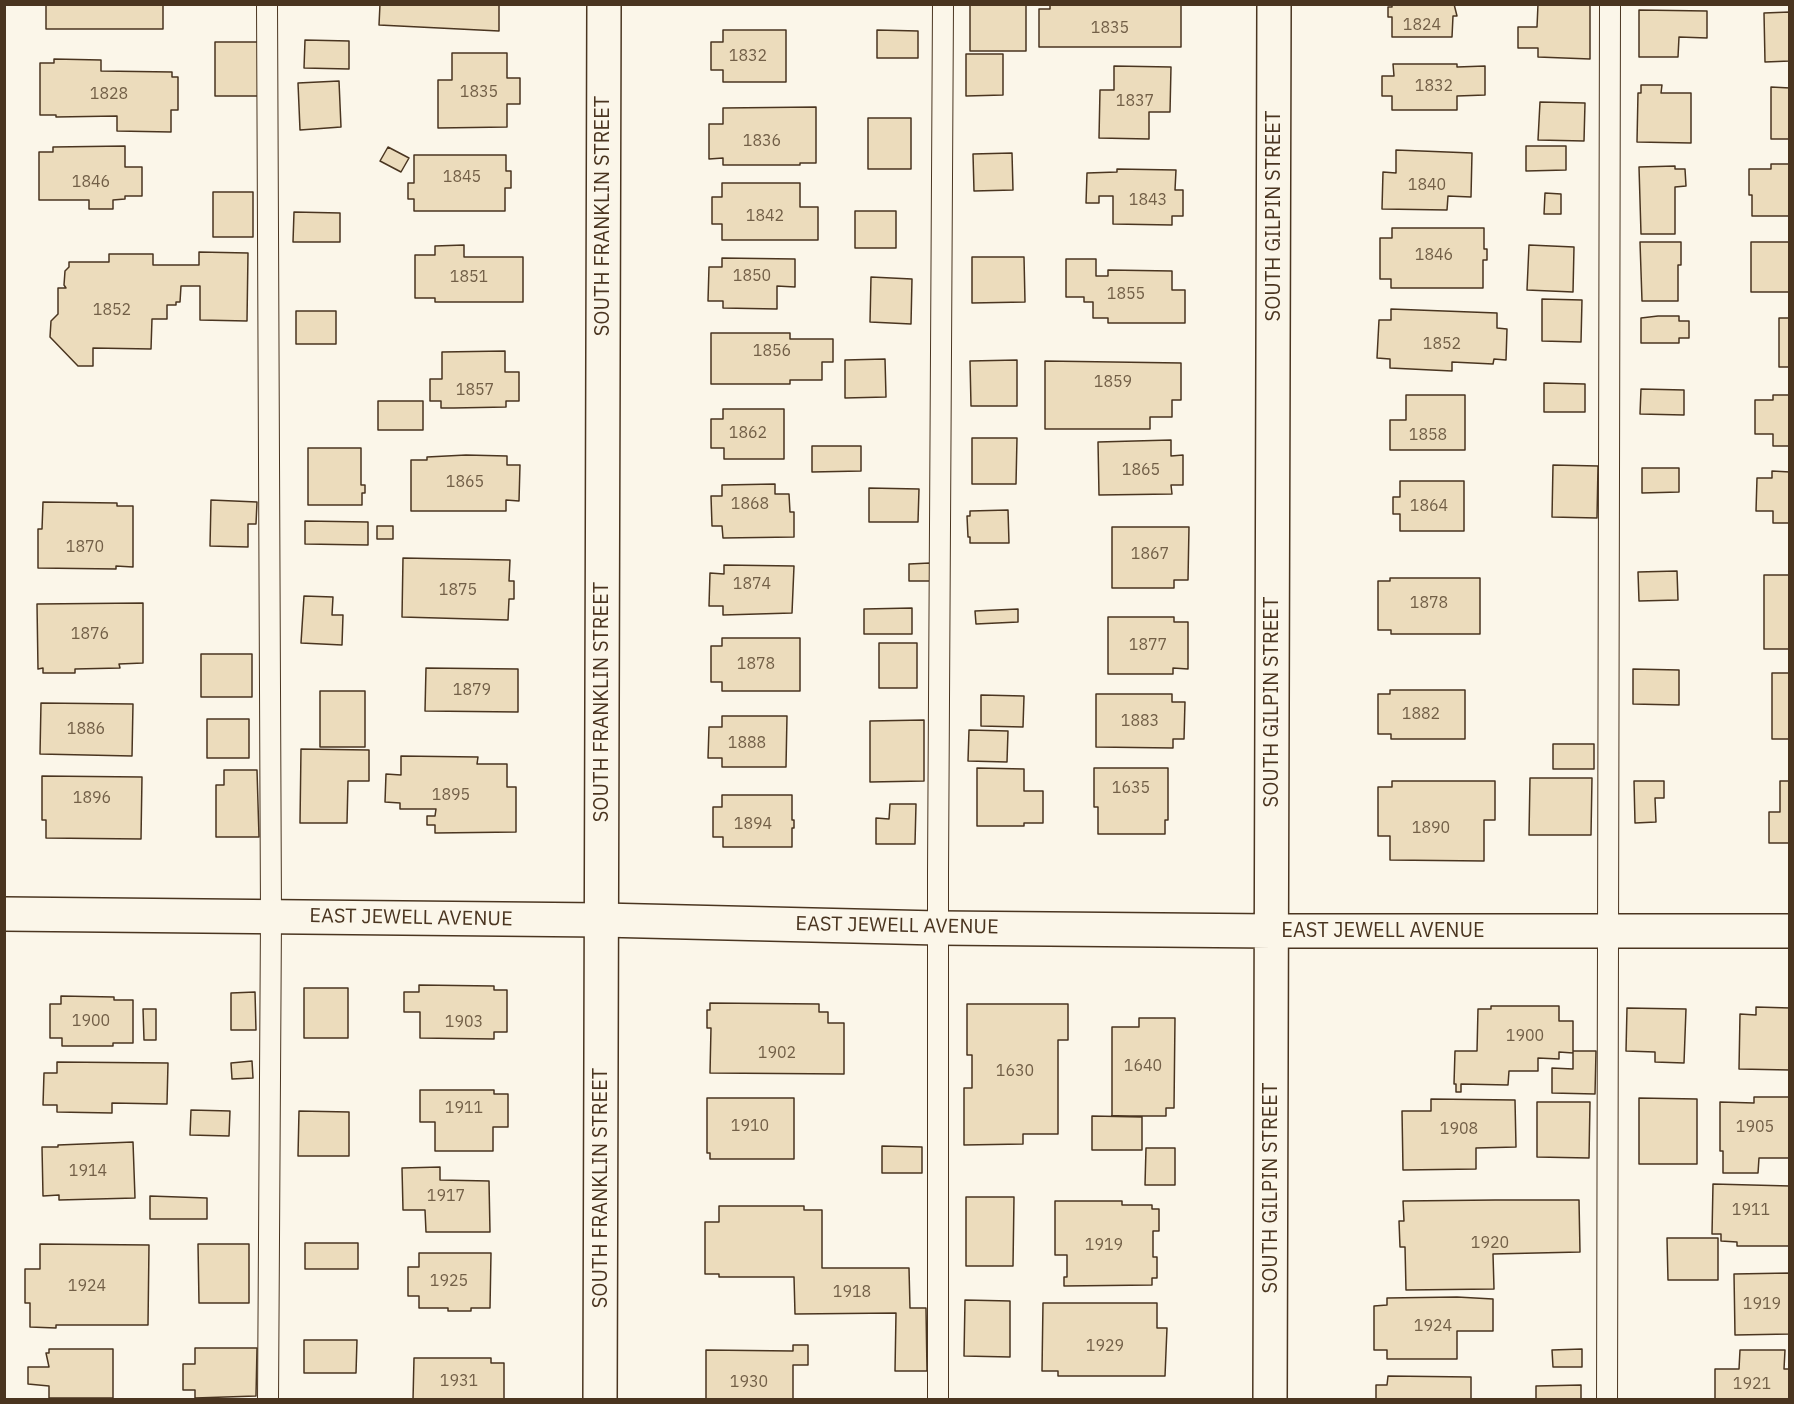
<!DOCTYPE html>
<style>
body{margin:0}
#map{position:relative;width:1794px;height:1404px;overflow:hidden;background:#fbf6e9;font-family:"IBM Plex Sans",sans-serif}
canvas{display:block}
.frame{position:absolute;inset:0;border:6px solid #4a3520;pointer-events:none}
</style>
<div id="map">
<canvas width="1794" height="1404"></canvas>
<div class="frame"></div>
</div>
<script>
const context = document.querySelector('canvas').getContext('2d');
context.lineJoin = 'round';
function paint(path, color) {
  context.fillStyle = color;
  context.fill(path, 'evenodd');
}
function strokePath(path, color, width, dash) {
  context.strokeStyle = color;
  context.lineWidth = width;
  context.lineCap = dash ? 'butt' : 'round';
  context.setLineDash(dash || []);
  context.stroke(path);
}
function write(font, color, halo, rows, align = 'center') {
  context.font = font + ' "IBM Plex Sans",sans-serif';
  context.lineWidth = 4.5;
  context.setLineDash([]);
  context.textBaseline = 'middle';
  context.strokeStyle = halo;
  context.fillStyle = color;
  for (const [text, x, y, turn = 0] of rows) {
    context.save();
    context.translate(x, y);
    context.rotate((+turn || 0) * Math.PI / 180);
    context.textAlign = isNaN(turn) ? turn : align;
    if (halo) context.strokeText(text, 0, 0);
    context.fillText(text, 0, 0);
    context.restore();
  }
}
const building = new Path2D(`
 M46,4H163V29H46Z
 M380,4H499V31L379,25Z
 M970,4H1026V51H970Z
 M1050,4H1181V47H1039V9H1050Z
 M1392,4H1454L1457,16H1453L1452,37H1392V17H1388V7H1392Z
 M1538,4H1590V59L1538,57V48H1518V27H1537Z
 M1639,10L1707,11V38L1679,37L1678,57H1639Z
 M1790,12V61L1765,62L1764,13Z
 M723,30H786V82H723V70H711V42H723Z
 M877,30L918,31V58H877Z
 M305,40L349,41V69L304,68Z
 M215,42H260V96H215Z
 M452,53H507V78H520V104H507V127L438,128V80H452Z
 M966,54H1003V95L966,96Z
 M54,59L101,60V71L172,72V77H178V110H171V132L117,131V116L56,117V115H40V63H54Z
 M1393,64H1457V67L1485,66V95L1457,96V110H1392V96H1382V76H1394Z
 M1114,66L1171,67L1170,112H1149V139L1099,138L1100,90H1114Z
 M339,81L341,127L300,130L298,83Z
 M1641,85H1662L1661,93H1691V143L1637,142L1638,93H1641Z
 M1771,87L1790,88V139H1771Z
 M1540,102L1585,103L1584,141L1538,140Z
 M816,107V163H800V165H723V158L709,159V124H723V108Z
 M868,118H911V169H868Z
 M125,146V167H142V196H125V199L113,200V209H89V200H39V152H53V147Z
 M1526,146H1566V170L1526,171Z
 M388,147L409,158L401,172L380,161Z
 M1396,150L1472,153L1471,197L1448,196L1447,210L1382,209L1383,172L1396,173Z
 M1012,153L1013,190L974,191L973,154Z
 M414,155H506V171H511V188H505V211H414V199H408V183H414Z
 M1771,164H1790V216H1752V195H1749V169H1771Z
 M1675,166V169H1685L1686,186L1675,187V234H1641L1639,167Z
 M1117,169L1176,170L1175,190H1183V216H1172V225L1113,224V196H1099V203H1086L1087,173L1117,172Z
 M722,183H800V207H818V240H722V224H712V197H722Z
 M213,192H253V237H213Z
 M1545,193L1561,194V214H1544Z
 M855,211H896V248H855Z
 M294,212L340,213V242H293Z
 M1392,228H1484V249H1487V260H1483V288H1391V279H1380V238H1392Z
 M1640,242H1681V265H1678V301H1642Z
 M1751,242H1790V292H1751Z
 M464,245V257H523V302H435V298H415V255H435V246Z
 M1529,245L1574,247L1573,292L1527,290Z
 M199,252L248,253L247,321L200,320V286H181L180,302H176V305H167V319H152L151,349L93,348V366H78L50,337L51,321L58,314V288H66L64,285L65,271L69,267V262H109V254H153V265H199Z
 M972,257H1024L1025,302L972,303Z
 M722,258L795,259V287L777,286V309L723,308V301H708L709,267H722Z
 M1066,259H1096V276H1108V270L1172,271V290H1185V323H1108V318H1093V302H1084V297H1066Z
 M871,277L912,279L911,324L870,322Z
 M1542,299L1582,300L1581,342L1542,341Z
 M1391,309L1497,313V328L1507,329L1506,360L1494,359L1493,364L1452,362V371L1390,368V359L1377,358L1379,320H1391Z
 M296,311H336V344H296Z
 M1658,316H1679V321H1689V338H1679V343H1641V318Z
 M1779,318H1790V367H1779Z
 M711,333H790V339H833V362H822V380H790V384H711Z
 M505,351V372H519V401H506V407L454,408H441V401H430V379H442V352Z
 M885,359L886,397L845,398V360Z
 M1017,360V406H971L970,361Z
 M1045,361L1181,363V400H1172V417H1150V429H1045Z
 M1544,383L1585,384V412H1544Z
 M1641,389L1684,390V415L1640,414Z
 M1406,395H1465V450H1390V420H1406Z
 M1773,395H1790V446H1773V434H1755V400H1773Z
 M378,401H423V430H378Z
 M723,409H784V459H724V448H711V419H723Z
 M972,438H1017L1016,484H972Z
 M1171,440V456L1183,455V485H1171L1172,494L1099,495L1098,442Z
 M812,446H861V471L812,472Z
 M308,448H361V485H365V493H362V505H308Z
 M466,455L507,456V465H520L519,501L506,500V511H411V460H427V457Z
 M1553,465L1598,466L1597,518L1552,517Z
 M1642,468H1679V492L1642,493Z
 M1772,471L1790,472V523H1773V511H1756L1757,478H1772Z
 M1400,481H1464V531H1400V514H1393V497H1400Z
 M775,484V494H789L790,512H794V537L723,538L722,526H712L711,496H722V485Z
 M869,488L919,489L918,522H869Z
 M211,500L257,502L256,524H248V547L210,546Z
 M43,502L117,503V506H133V567L116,566V569L38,568V529H42Z
 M1008,510L1009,543H970V537H968L967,516H970V511Z
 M305,521L368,522V545L305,544Z
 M377,526H393V539H377Z
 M1112,527H1189L1188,580H1174V588H1112Z
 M403,558L510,560L509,581H514V599H509L508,620L402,617Z
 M930,563V581H909V564Z
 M724,565L794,566L792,613L723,615V606H709L710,573L724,574Z
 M1677,571L1678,600L1639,601L1638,572Z
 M1764,575H1790V649H1764Z
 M1390,578H1480V634H1391V630H1378V581H1390Z
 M304,596L333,597L332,615H343L342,645L301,643Z
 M143,603V663L119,664L120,668L75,669V673H43V668L38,669L37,604Z
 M912,608V634H864V609Z
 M1018,609V622L976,624L975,611Z
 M1108,617H1174V622H1188V669L1173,668V674H1108Z
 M722,638H800V691H722V682H711V646H722Z
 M879,643H917V688H879Z
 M201,654H252V697H201Z
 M426,668L518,669V712L425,711Z
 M1633,669L1679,670V705L1633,704Z
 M1772,673H1790V739H1772Z
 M1390,690H1465V739H1391V734H1378V694H1390Z
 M320,691H365V747H320Z
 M1096,694H1172V702H1185L1184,739H1173V748L1096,747Z
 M981,695L1024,696L1023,727L981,726Z
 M41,703L133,704L132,756L40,754Z
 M722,716H787L786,767H722V758H708L709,727H722Z
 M207,719H249V758H207Z
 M924,720V781L870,782V721Z
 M969,730L1008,731L1007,762L968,761Z
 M1553,744H1594V769H1553Z
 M301,749L369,750V781H348L347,823H300Z
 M401,756L478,757L477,764H507V787H516V832L435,833V825H427V816H435L436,809H400V803L385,802L386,774L401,775Z
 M977,768L1024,769V791H1043V823H1024V826H977Z
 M1094,768H1168V820H1165V834H1098V807H1094Z
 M224,770H257L259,837H216V785H224Z
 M42,776L142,777L141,839L46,838V820H42Z
 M1530,778H1592L1591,835H1529Z
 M1392,781H1495V820H1484V861L1390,860V836H1378V787H1392Z
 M1634,781H1664V798H1655L1656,822L1635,823Z
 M1780,781H1790V843H1769V812H1780Z
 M722,795H792V820H794V828H792V847H723V837H713V807H722Z
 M890,804H916L915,844H876V818L889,819Z
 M419,985L494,986V990H507V1032H494V1039L420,1038V1012H404V992H419Z
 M304,988H348V1038H304Z
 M255,992L256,1030H231V993Z
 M61,996L114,997V1000H133V1043H113V1046H62V1038H50V1004H61Z
 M710,1003L819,1004V1012H828V1023H844V1074L710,1073L711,1028H707V1010H710Z
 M967,1004H1068V1040H1058V1134H1023V1144L964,1145V1088H972V1055H967Z
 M1491,1006H1559V1021H1573V1053L1559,1052V1059L1538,1058V1071H1509L1508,1085L1461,1084V1092H1456V1084H1454L1455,1051H1477L1478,1009H1491Z
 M1756,1007L1790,1008V1070L1739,1069L1740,1014L1756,1015Z
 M1627,1008L1686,1009L1684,1063L1655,1062V1052L1626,1051Z
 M143,1009H156V1040H144Z
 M1139,1018H1175L1174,1108H1166V1116H1112V1027H1139Z
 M1573,1051H1596L1595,1094L1552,1093V1068L1573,1069Z
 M252,1061L253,1078L232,1079L231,1063Z
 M57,1062L168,1063L167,1104L112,1103V1113L57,1112V1105H43L44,1073H57Z
 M420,1090H494V1094H508V1127H493V1151H435V1122H420Z
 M1754,1097H1790V1158H1759L1758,1173H1723V1151H1720V1102L1754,1103Z
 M707,1098H794V1159H710V1153H707Z
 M1639,1098L1697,1099V1164H1639Z
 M1431,1099L1515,1100L1516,1147L1476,1148V1169L1403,1170L1402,1111H1431Z
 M1537,1102H1590L1589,1158L1537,1157Z
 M191,1110L230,1111L229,1136L190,1135Z
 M299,1111L349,1112V1156H298Z
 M1092,1116L1142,1117V1150H1092Z
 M133,1142L135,1198L59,1200V1195L43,1196L42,1147H58V1145Z
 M882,1146L922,1147V1173H882Z
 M1146,1148H1175V1185H1145Z
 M440,1167V1180L489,1181L490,1232H426L425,1210H403L402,1168Z
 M1713,1184L1790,1186V1246H1737V1242L1721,1241V1234H1712Z
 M150,1196L207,1198V1219H150Z
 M966,1197H1014L1013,1266H966Z
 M1495,1200H1579L1580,1252L1493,1254L1494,1289L1406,1290L1405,1247H1400L1399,1221H1404L1403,1201Z
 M1055,1201H1122V1205H1152V1209H1159V1231H1153V1257H1157V1278H1152V1285L1064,1286V1277H1067V1255H1055Z
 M719,1206H804V1210H822V1268H909L910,1308H926L927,1371H895L896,1313L795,1314L794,1277H719V1274H705V1222H719Z
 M1667,1238H1718V1280H1668Z
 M358,1243V1269H305V1243Z
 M40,1244L149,1245L148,1325H56V1328L30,1327V1303H25V1269H40Z
 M198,1244H249V1303H199Z
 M419,1253H491L490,1308H471V1311H448V1308H419V1296H408V1267H419Z
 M1790,1273V1334L1735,1335L1734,1274Z
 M1457,1297L1493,1299V1331H1457V1359H1387V1350H1374V1306L1387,1305V1298Z
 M965,1300L1010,1301V1357L964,1356Z
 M1043,1303H1157V1328H1167L1165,1376H1058V1371H1042Z
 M304,1340H357L356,1373H304Z
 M793,1345H808V1365H793V1400H706V1350L793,1351Z
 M195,1348H257L256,1396L195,1398V1390H183V1364H195Z
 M49,1349H113V1398H49V1386L28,1384V1367H49L46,1353H49Z
 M1582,1349V1367H1553L1552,1350Z
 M1740,1350H1785L1784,1369H1790V1400H1715V1369H1739Z
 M414,1358H491V1363H504V1400H413Z
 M1388,1376L1471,1377V1400H1376V1385H1387Z
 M1581,1385V1400H1536V1386Z`);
paint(building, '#ecdcbc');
strokePath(building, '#4a3520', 1.5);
const service = new Path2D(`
 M267,4L271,916L268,1400
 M938,1400V872L943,4
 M1607,1400L1610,4`);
const minor = new Path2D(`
 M4,914L602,920L938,928L1272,931H1790
 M1270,1400L1274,4`);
const tertiary = new Path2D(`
 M600,1400L604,4`);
strokePath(service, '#4a3520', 22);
strokePath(minor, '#4a3520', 36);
strokePath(tertiary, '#4a3520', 36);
strokePath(service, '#fbf6e9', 20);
strokePath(minor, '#fbf6e9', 33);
strokePath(tertiary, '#fbf6e9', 33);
write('16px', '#725f47', null, [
 ["1824",1422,25],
 ["1835",1110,28],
 ["1832",748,56],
 ["1832",1434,86],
 ["1835",479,92],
 ["1828",109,94],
 ["1837",1135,101],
 ["1836",762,141],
 ["1845",462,177],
 ["1846",91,182],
 ["1840",1427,185],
 ["1843",1148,200],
 ["1842",765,216],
 ["1846",1434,255],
 ["1850",752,276],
 ["1851",469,277],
 ["1855",1126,294],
 ["1852",112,310],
 ["1852",1442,344],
 ["1856",772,351],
 ["1859",1113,382],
 ["1857",475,390],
 ["1862",748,433],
 ["1858",1428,435],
 ["1865",1141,470],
 ["1865",465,482],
 ["1868",750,504],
 ["1864",1429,506],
 ["1870",85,547],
 ["1867",1150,554],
 ["1874",752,584],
 ["1875",458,590],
 ["1878",1429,603],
 ["1876",90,634],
 ["1877",1148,645],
 ["1878",756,664],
 ["1879",472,690],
 ["1882",1421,714],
 ["1883",1140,721],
 ["1886",86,729],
 ["1888",747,743],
 ["1635",1131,788],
 ["1895",451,795],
 ["1896",92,798],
 ["1894",753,824],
 ["1890",1431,828],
 ["1900",91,1021],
 ["1903",464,1022],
 ["1900",1525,1036],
 ["1902",777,1053],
 ["1640",1143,1066],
 ["1630",1015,1071],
 ["1911",464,1108],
 ["1910",750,1126],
 ["1905",1755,1127],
 ["1908",1459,1129],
 ["1914",88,1171],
 ["1917",446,1196],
 ["1911",1751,1210],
 ["1920",1490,1243],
 ["1919",1104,1245],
 ["1925",449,1281],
 ["1924",87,1286],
 ["1918",852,1292],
 ["1919",1762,1304],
 ["1924",1433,1326],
 ["1929",1105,1346],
 ["1931",459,1381],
 ["1930",749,1382],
 ["1921",1752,1384]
]);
write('20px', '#4a3520', '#fbf6e9', [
 ["SOUTH FRANKLIN STREET",603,216,-90],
 ["SOUTH GILPIN STREET",1274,216,-90],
 ["SOUTH FRANKLIN STREET",602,702,-90],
 ["SOUTH GILPIN STREET",1272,702,-90],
 ["EAST JEWELL AVENUE",411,918,1],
 ["EAST JEWELL AVENUE",897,926,1],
 ["EAST JEWELL AVENUE",1383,931],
 ["SOUTH FRANKLIN STREET",601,1188,-90],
 ["SOUTH GILPIN STREET",1271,1188,-90]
]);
</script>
